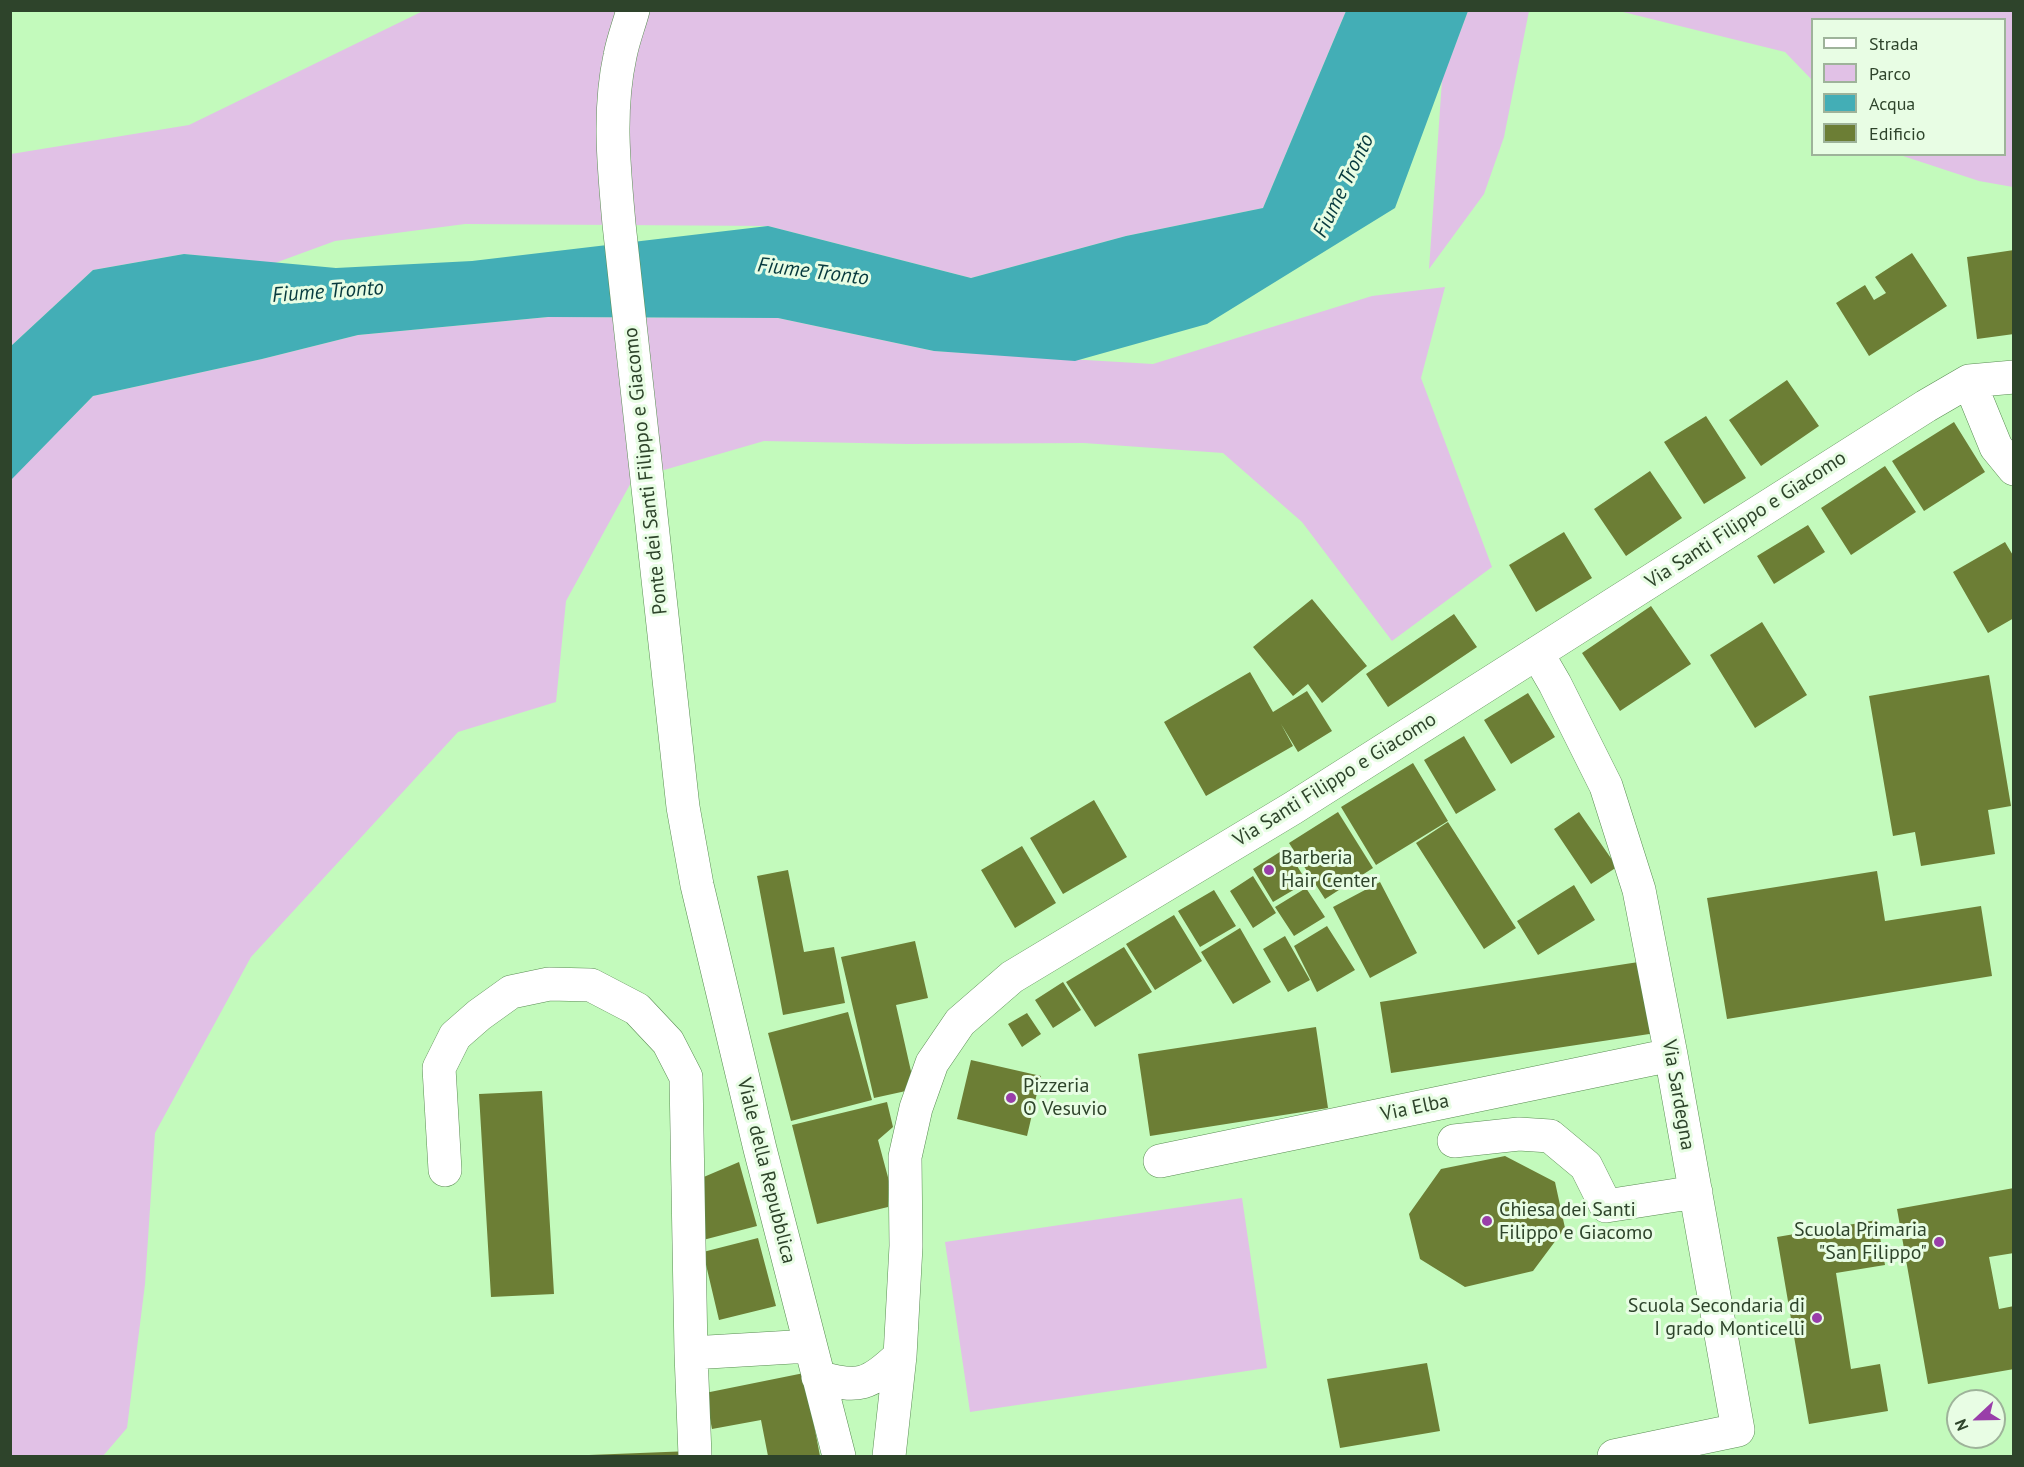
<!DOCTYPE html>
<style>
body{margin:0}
#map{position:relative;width:2024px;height:1467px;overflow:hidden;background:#c3fabc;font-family:"PT Sans",sans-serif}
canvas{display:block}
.frame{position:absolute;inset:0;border:12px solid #2e442b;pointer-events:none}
.legend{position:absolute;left:1811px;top:18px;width:195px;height:138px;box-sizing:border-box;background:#e8fde4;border:2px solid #9eb39a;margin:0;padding:8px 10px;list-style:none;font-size:18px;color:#2e442b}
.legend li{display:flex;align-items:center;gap:12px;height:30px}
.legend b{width:30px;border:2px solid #9eb39a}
.north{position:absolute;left:1946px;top:1389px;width:60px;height:60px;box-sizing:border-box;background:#e8fde4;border:2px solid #9eb39a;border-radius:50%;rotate:248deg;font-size:16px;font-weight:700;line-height:24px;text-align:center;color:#2e442b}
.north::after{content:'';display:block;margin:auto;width:21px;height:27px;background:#993ea9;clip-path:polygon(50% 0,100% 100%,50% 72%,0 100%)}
</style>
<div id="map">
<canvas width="2024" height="1467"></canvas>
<div class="frame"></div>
<ul class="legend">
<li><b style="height:8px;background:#fff"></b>Strada</li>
<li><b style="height:16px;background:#e1c1e6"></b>Parco</li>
<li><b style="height:16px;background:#43aeb6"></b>Acqua</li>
<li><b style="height:16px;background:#6c7e35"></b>Edificio</li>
</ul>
<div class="north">N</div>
</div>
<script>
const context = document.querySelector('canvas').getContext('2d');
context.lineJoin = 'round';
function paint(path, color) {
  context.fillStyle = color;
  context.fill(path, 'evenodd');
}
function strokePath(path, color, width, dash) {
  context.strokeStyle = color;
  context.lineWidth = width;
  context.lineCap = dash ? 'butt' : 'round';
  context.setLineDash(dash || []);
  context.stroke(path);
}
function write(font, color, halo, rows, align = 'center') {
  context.font = font + ' "PT Sans",sans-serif';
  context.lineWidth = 6;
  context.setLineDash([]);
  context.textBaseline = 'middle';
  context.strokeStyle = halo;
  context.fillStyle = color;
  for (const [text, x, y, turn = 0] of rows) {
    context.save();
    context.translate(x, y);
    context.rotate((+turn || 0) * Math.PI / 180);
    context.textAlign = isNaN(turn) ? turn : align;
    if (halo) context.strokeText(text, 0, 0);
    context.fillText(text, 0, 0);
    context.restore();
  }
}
paint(new Path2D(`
 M423,11H1346L1263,208L1126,236L971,278L768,226L465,224L335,241L275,263L184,254L93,270L11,346V154L189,125Z
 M1468,11H1529L1504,137L1484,194L1429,269L1442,80Z
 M1619,11H2013V187L1979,181L1900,155L2004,154V20H1812V80L1785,52Z
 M1445,287L1421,378L1492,567L1392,641L1302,522L1223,453L1084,443L907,444L764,441L633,479L566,601L556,702L458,732L251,957L155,1133L145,1284L127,1428L103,1456H11L10,480L93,396L262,359L358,335L548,317L778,318L934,351L1153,364L1372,296Z
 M1242,1198L1267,1368L970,1412L945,1242Z`), '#e1c1e6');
paint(new Path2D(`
 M1346,11H1468L1395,208L1207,324L1075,361L934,351L778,318L548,317L358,335L262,359L93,396L11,480V346L93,270L184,254L336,268L472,261L768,226L971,278L1126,236L1263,208Z`), '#43aeb6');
paint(new Path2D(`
 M2014,250V334L1977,339L1967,257Z
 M1912,253L1947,306L1869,356L1836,303L1865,285L1874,300L1886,293L1875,277Z
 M1787,380L1819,426L1761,466L1729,420Z
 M1706,416L1746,478L1704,504L1664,442Z
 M1954,422L1985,472L1924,511L1892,461Z
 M1885,466L1916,512L1851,555L1821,508Z
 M1650,471L1682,518L1626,556L1594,509Z
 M1808,525L1825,552L1774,584L1757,556Z
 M1564,532L1592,578L1536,612L1509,565Z
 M2005,542L2014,557V618L1988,633L1953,572Z
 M1312,599L1367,666L1322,703L1308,684L1293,696L1253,647Z
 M1651,606L1691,664L1620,711L1582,653Z
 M1454,614L1477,647L1388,707L1366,674Z
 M1762,622L1807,695L1755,728L1710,655Z
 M1250,672L1273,712L1307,691L1332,731L1298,752L1281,724L1293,746L1206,796L1164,722Z
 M1989,675L2011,806L1988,810L1995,854L1921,866L1915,832L1893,836L1869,696Z
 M1528,693L1555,737L1511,764L1484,720Z
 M1464,736L1496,790L1456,814L1424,760Z
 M1413,763L1448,821L1376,865L1341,807Z
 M1094,800L1127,857L1063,894L1030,838Z
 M1338,812L1373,868L1325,899L1289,843Z
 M1579,812L1617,867L1591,884L1554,829Z
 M1448,822L1516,928L1484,949L1416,843Z
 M1022,846L1056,903L1015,928L981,870Z
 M1286,848L1307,882L1273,902L1253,869Z
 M788,870L804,952L834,947L845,1003L783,1015L757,876Z
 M1877,871L1885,921L1981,906L1992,976L1727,1019L1707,898Z
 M1253,876L1276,913L1253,928L1230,891Z
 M1380,882L1417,953L1370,978L1333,907Z
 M1574,885L1595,920L1538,955L1517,921Z
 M1306,888L1325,917L1294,936L1275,907Z
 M1214,890L1236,926L1200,947L1178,911Z
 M1174,915L1202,961L1155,990L1126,944Z
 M1327,926L1355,970L1317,992L1294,946Z
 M1240,928L1271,982L1233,1004L1201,952Z
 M1285,936L1310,980L1288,992L1263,949Z
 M915,941L928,998L896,1005L915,1089L874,1098L841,957Z
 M1124,947L1152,992L1095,1027L1066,982Z
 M1645,961L1656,1033L1391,1073L1380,1002Z
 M1063,982L1081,1010L1053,1028L1035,1000Z
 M848,1012L872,1100L791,1121L768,1033Z
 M1027,1013L1041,1034L1022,1047L1008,1024Z
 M1316,1027L1328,1108L1150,1136L1138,1054Z
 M971,1060L1041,1076L1027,1136L957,1119Z
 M542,1091L554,1294L491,1297L479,1094Z
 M887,1102L893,1127L878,1140L889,1181L888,1207L817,1224L792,1125Z
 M1505,1156L1555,1182L1565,1228L1533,1271L1465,1287L1420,1259L1409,1214L1441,1169Z
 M739,1162L757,1226L703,1240L699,1179Z
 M2014,1188V1253L1989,1257L1999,1309L2014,1306V1369L1928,1384L1897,1209Z
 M1877,1220L1885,1265L1836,1273L1851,1369L1880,1364L1888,1411L1809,1424L1777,1237Z
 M758,1238L776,1306L719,1320L703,1252Z
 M1427,1363L1440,1431L1340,1448L1327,1379Z
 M804,1373L820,1456H768L761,1420L712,1429L705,1393Z
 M691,1451V1456H590L589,1455Z`), '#6c7e35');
const minor = new Path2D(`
 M633,10C629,25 623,40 620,56C608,111 614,168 619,224L683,807L697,885L760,1149L839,1456
 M1969,381L1996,447L2014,469
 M1537,653L1555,684L1606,786L1639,890L1671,1055L1738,1430L1614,1456
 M1454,1141L1519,1134L1550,1136L1586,1166L1606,1206L1696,1192
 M1160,1161L1671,1055
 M445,1170L439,1068L455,1036L479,1015L511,992L549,984L591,985L637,1009L668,1042L686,1077L691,1353
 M818,1377C860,1389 868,1385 900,1356
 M695,1456L691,1353L810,1346
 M889,1456L900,1356L906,1246L905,1157L916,1108L932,1063L960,1022L1012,977L1293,808L1926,406L1969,381L2014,377`);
strokePath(minor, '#5a8d53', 34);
strokePath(minor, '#fff', 33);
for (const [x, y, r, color] of [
 [1269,870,6,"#993ea9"],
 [1011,1098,6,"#993ea9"],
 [1487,1221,6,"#993ea9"],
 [1939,1242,6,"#993ea9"],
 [1817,1318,6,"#993ea9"]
]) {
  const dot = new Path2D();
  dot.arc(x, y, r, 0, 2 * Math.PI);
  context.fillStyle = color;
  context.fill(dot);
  strokePath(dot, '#e8fde4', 2);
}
write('20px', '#2e442b', '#e8fde4', [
 ["Ponte dei Santi Filippo e Giacomo",646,471,-96],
 ["Via Santi Filippo e Giacomo",1746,520,-33],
 ["Via Santi Filippo e Giacomo",1335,780,-32],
 ["Via Sardegna",1678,1095,80],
 ["Via Elba",1415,1108,-12],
 ["Viale della Repubblica",766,1171,76]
]);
write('20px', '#2e442b', '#e8fde4', [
 ["Barberia",1281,858],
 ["Hair Center",1281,881],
 ["Pizzeria",1023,1086],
 ["O Vesuvio",1023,1109],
 ["Chiesa dei Santi",1499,1210],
 ["Filippo e Giacomo",1499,1233],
 ["Scuola Primaria",1927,1230,"right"],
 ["\"San Filippo\"",1927,1253,"right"],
 ["Scuola Secondaria di",1805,1306,"right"],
 ["I grado Monticelli",1805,1329,"right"]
], 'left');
write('italic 21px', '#073a3e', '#e8fde4', [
 ["Fiume Tronto",1344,186,-64],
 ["Fiume Tronto",813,272,7],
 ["Fiume Tronto",328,292,-4]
]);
</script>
